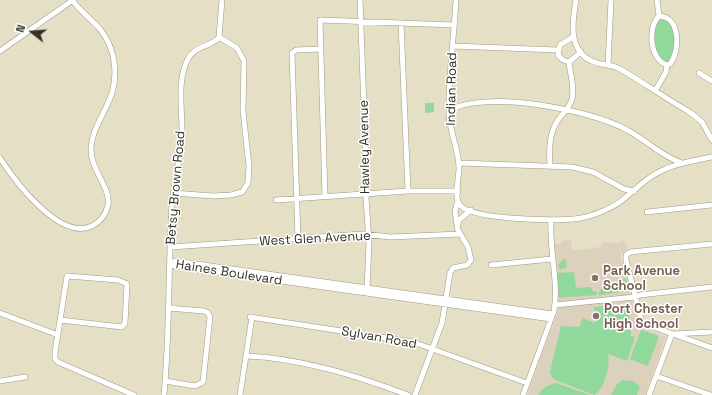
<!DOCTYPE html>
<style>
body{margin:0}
#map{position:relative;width:712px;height:395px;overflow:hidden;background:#e5dfc6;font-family:"Space Grotesk",sans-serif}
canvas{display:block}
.north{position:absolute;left:12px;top:12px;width:40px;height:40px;-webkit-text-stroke:3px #fff;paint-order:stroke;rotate:287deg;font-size:11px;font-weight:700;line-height:16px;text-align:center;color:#323027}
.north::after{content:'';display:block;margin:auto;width:14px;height:18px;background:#323027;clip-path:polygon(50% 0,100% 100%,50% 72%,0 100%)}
</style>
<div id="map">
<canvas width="712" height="395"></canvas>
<div class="north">N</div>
</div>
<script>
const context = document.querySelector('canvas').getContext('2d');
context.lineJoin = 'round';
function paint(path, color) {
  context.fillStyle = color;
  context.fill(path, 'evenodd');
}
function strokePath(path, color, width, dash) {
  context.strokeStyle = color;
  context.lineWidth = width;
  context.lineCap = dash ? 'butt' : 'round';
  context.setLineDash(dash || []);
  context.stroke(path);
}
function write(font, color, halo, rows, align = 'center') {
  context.font = font + ' "Space Grotesk",sans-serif';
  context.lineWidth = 3;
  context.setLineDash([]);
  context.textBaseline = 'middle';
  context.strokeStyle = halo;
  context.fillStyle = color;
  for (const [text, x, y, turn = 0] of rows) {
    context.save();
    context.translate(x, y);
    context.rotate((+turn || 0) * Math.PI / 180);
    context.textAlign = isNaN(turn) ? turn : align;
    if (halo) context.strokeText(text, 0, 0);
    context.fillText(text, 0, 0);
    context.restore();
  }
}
paint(new Path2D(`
 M623,238L627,249L621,254V259L637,321L641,327L666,337L645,395H527L558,311L559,286L553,243L561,244L562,241L571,240L572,250H581L600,247L603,242L620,243Z`), '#dbd1bc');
paint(new Path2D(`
 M662,19L671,24C676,38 675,48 670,61L666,62C652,56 653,34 657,21Z
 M425,103H434V112L425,113Z
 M565,258L567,267L560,270L558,265Z
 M574,272L576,288L591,287L593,291L597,292V295L559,298L557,273Z
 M626,278L629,289L628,291L599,295V292L604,285L618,284V280Z
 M604,306L627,311L629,316L631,336L635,337L627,361L608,354C611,365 604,390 594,395L553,379L550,372L561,326L579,327L583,318L595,323L594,307Z
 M641,330L659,336L648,366L630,359Z
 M623,380L632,381L640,386L637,395H611L617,384Z
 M555,383L559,384L590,395H538L545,387Z`), '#91d89c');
const minor = new Path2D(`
 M360,0L367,190L366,197L369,243L367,290
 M456,0C454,38 448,77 449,115C450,133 459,150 459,168C459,178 454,195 459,204C469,220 555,221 574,219C584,218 594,215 603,211C623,204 635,187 652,176C670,164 692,161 712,157
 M576,0C572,23 567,54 597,63C605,65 613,65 620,69C644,83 667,99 691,113L702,122L712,140
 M657,0L659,16
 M401,23L408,191
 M573,37L560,45L558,55L563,60L569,62L581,52
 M453,46L557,50
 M0,51L73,0
 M608,65L611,0
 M699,73L712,81
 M655,91L666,72L667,65L670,64C680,51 681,17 659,16C647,28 650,60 667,65
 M449,111C484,89 592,110 627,130C648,141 659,155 682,163
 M0,158C15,181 59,241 92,226C100,222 106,214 108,205C111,187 90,170 91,148C92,131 101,119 108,103C119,80 117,50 100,29C91,19 80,11 73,1
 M459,163L572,167L593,172L624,189L634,191
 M550,165C549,150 549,133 558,120C563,113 570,107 572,99C575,85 570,75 569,62
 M173,193L213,196L231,195L242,192L248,183L249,166L243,111L244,61L237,48L219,37
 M325,197L320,20L454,25
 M276,200L408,191H458
 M647,212L712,205
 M457,225L455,211L458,201
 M298,239L292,53L296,50L321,49
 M712,244L630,252L626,255V260L642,323L712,348
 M171,247L363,234L390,237L460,234
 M170,264L175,261L552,314
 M170,264L174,266L551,319
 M491,265L552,259
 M555,305L635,297L640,295L712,287
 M0,313L58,335
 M250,317L413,342L527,383
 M60,320L122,327L125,323L127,284L118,280L67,276L55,352V359L58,362L134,395
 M246,356C301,358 357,376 408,395
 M656,376L711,395
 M0,381L25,377
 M165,381L195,386L203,382L210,317L208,313L204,311L168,308
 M164,395C170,331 168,267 172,204C174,181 180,160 182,138C183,113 176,81 188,59C195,45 212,47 219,37L222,0
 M240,395L252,317
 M415,395L442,323L450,273L453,268L467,265L471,260L468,247L457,228L459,220L471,210
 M523,395L554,311C559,281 549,251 551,220
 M649,395L672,334L712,332`);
strokePath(minor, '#9f9a82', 6);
strokePath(minor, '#fff', 5);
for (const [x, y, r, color] of [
 [595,278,4,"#8d6e63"],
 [596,316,4,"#8d6e63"]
]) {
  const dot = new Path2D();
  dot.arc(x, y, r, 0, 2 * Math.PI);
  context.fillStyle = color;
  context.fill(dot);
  strokePath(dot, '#fff', 1.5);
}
write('13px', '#323027', '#fff', [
 ["Indian Road",452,89,-89],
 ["Hawley Avenue",365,147,-91],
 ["Betsy Brown Road",176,188,-85],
 ["West Glen Avenue",315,239,-3],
 ["Haines Boulevard",229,273,9],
 ["Sylvan Road",379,338,10]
]);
write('bold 13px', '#785e54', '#fff', [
 ["Park Avenue",603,271],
 ["School",603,286],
 ["Port Chester",604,309],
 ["High School",604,324]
], 'left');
</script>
